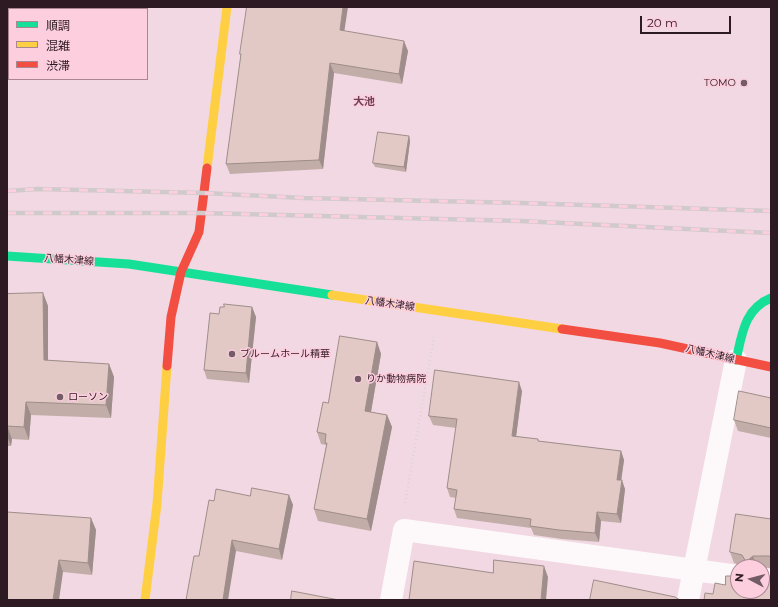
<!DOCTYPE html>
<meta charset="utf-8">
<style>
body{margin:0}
#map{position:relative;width:778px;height:607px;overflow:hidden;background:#f2d8e2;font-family:Montserrat,"Noto Sans JP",sans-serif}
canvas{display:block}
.frame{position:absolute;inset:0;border:8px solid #2e1a22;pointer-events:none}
.legend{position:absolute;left:8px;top:8px;width:140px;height:72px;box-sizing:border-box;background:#fccede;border:1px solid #aa8693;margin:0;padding:5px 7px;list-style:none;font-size:12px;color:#2e1a22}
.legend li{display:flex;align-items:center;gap:8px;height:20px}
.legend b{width:20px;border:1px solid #aa8693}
.north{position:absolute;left:730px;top:559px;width:40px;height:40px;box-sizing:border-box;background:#fccede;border:1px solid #aa8693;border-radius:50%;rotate:277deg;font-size:11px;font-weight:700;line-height:16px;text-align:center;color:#2e1a22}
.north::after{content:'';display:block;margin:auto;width:14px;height:18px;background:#735c65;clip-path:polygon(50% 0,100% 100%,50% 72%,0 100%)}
.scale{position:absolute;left:640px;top:16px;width:91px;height:18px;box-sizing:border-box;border:2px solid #2e1a22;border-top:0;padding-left:5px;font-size:12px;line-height:14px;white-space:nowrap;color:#2e1a22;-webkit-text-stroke:3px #fccede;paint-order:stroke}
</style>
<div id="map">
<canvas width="778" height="607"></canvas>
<div class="frame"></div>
<ul class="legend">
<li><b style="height:5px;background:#16e098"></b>順調</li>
<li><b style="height:5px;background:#ffcf43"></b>混雑</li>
<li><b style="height:5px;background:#f24e42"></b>渋滞</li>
</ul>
<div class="north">N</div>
<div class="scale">20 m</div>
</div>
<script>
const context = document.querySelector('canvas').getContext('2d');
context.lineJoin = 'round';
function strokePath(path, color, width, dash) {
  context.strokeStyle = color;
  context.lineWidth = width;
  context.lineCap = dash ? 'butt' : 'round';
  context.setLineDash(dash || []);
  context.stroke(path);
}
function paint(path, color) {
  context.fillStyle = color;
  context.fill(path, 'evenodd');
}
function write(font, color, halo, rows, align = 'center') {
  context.font = font + ' Montserrat,"Noto Sans JP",sans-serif';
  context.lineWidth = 3;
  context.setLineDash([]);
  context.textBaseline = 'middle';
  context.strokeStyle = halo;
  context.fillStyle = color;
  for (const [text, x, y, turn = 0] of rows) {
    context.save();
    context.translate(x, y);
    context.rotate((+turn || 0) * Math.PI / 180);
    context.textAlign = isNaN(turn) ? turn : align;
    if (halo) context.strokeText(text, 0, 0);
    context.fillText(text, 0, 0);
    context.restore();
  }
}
strokePath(new Path2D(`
 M405,503L434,337`), '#dcd4d7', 2.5, [1, 3]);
strokePath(new Path2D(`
 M762,579L771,580
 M391,600L404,530L738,576
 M688,600L736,360`), '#fdf9fb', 22);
strokePath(new Path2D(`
 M7,256L129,264L332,295
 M736,360C742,335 744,309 771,298`), '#16e098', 9);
strokePath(new Path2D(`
 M207,168L227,7
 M332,295L562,329
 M145,600L157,504L167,366`), '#ffcf43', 9);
strokePath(new Path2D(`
 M562,329L660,343L771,367
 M167,366L171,317L181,272L199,232L207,168`), '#f24e42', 9);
const rail = new Path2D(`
 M7,191L38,189L204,193L304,198L521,203L771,211
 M7,213H201L520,221L771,233`);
strokePath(rail, '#d1cacc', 4.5);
strokePath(rail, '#fccede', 3, [9]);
paint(new Path2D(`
 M344,31L408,51L402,84L334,73L323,169L230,174L226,164L241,57L240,54Z
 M409,136L410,141L406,172L375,167L373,163Z
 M43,293L48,306V360L109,364L114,377L111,418L31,415L29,440L12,439L11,446H7V294Z
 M224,307H252L256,317L249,383L207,379L204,370L219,314Z
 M377,342L381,354L371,412L387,415L392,427L371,531L318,521L314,509L326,446V445L321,444L317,432L328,403Z
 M522,391L516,436L539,441L621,451L624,460L621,480L625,489L621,523L601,521L599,542L562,539L534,535L531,528L457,518L454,509L456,498L450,497L447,488L456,428L433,425L429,416Z
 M771,398V438L738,431L734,420Z
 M289,495L293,505L282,560L236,551L199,556L214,501L250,496Z
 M91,518L96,530L92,575L63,572L7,600Z
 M771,519V568L746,567L734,563L730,552Z`), '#c2ada9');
paint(new Path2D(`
 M343,7H348L343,40L340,30Z
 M404,41L408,51L402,84L399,74Z
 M330,63L334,73L323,169L319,160Z
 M409,136L410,141L406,172L404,167Z
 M43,293L48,306V373L44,360Z
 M252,307L256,317L249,383L246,373Z
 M377,342L381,354L369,423L365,411Z
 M109,364L114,377L111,418L106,405Z
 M519,382L522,391L515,445L512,436Z
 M26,402L31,415L29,440L24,427Z
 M387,415L392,427L371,531L367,519Z
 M7,426L12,439L11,446L7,436Z
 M621,451L624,460L620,489L617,480Z
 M622,480L625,489L621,523L617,514Z
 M289,495L293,505L282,560L279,549Z
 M597,512L601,521L599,542L595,533Z
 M91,518L96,530L92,575L88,563Z
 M232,540L236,551L228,600H222Z
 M753,556L757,567H747L746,565L748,560Z
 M59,560L63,572L59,600H53Z
 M544,566L548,577L546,600H541Z`), '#9e8d8a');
const building = new Path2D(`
 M247,7H343L340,30L404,41L399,74L330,63L319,160L226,164L241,54H240Z
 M378,132L409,136L404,167L373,163Z
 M43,293L44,360L109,364L106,405L26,402L24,427L7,426V294Z
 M224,304L252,307L246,373L204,370L210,313L219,314L220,307H224Z
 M340,336L377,342L365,411L387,415L367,519L314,509L327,443H325L326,434L317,432L323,402L328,403Z
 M435,370L519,382L512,436L538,439V441L621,451L617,480H622L617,514L597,512L595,533L559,530L530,526L531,519L454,509L457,490L447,488L457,419L429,416Z
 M739,391L771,398V428L734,420Z
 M252,488L289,495L279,549L232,540L223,600H186L194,556H199L209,500L214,501L216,489L250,496Z
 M7,512L91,518L88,563L59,560L53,600H7Z
 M736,514L771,519V557L769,556H753L748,560L746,565L745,560L742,555L730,552Z
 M494,560L544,566L541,600H409L414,561L493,573Z
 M726,576H738V591H762V580L766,581L771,580V600H704L705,593L713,594L715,583L725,585Z
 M594,580L675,597L680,600H590Z
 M292,591L339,600H291Z`);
paint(building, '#e2c9c5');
strokePath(building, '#9e8d8a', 1);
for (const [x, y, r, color] of [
 [744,83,4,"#735c65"],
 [232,354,4,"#735c65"],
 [358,379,4,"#735c65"],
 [60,397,4,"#735c65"]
]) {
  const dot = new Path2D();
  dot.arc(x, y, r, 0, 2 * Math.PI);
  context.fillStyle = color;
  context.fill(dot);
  strokePath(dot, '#fccede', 1.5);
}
write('10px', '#2e1a22', '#fccede', [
 ["TOMO",736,83,"right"],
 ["ブルームホール精華",240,354],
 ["りか動物病院",366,379],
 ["ローソン",68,397]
], 'left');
write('10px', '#2e1a22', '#fccede', [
 ["八幡木津線",69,260,4],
 ["八幡木津線",390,304,8],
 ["八幡木津線",710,354,13]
]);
write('bold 11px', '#6e3f52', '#fccede', [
 ["大池",364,102]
]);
</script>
